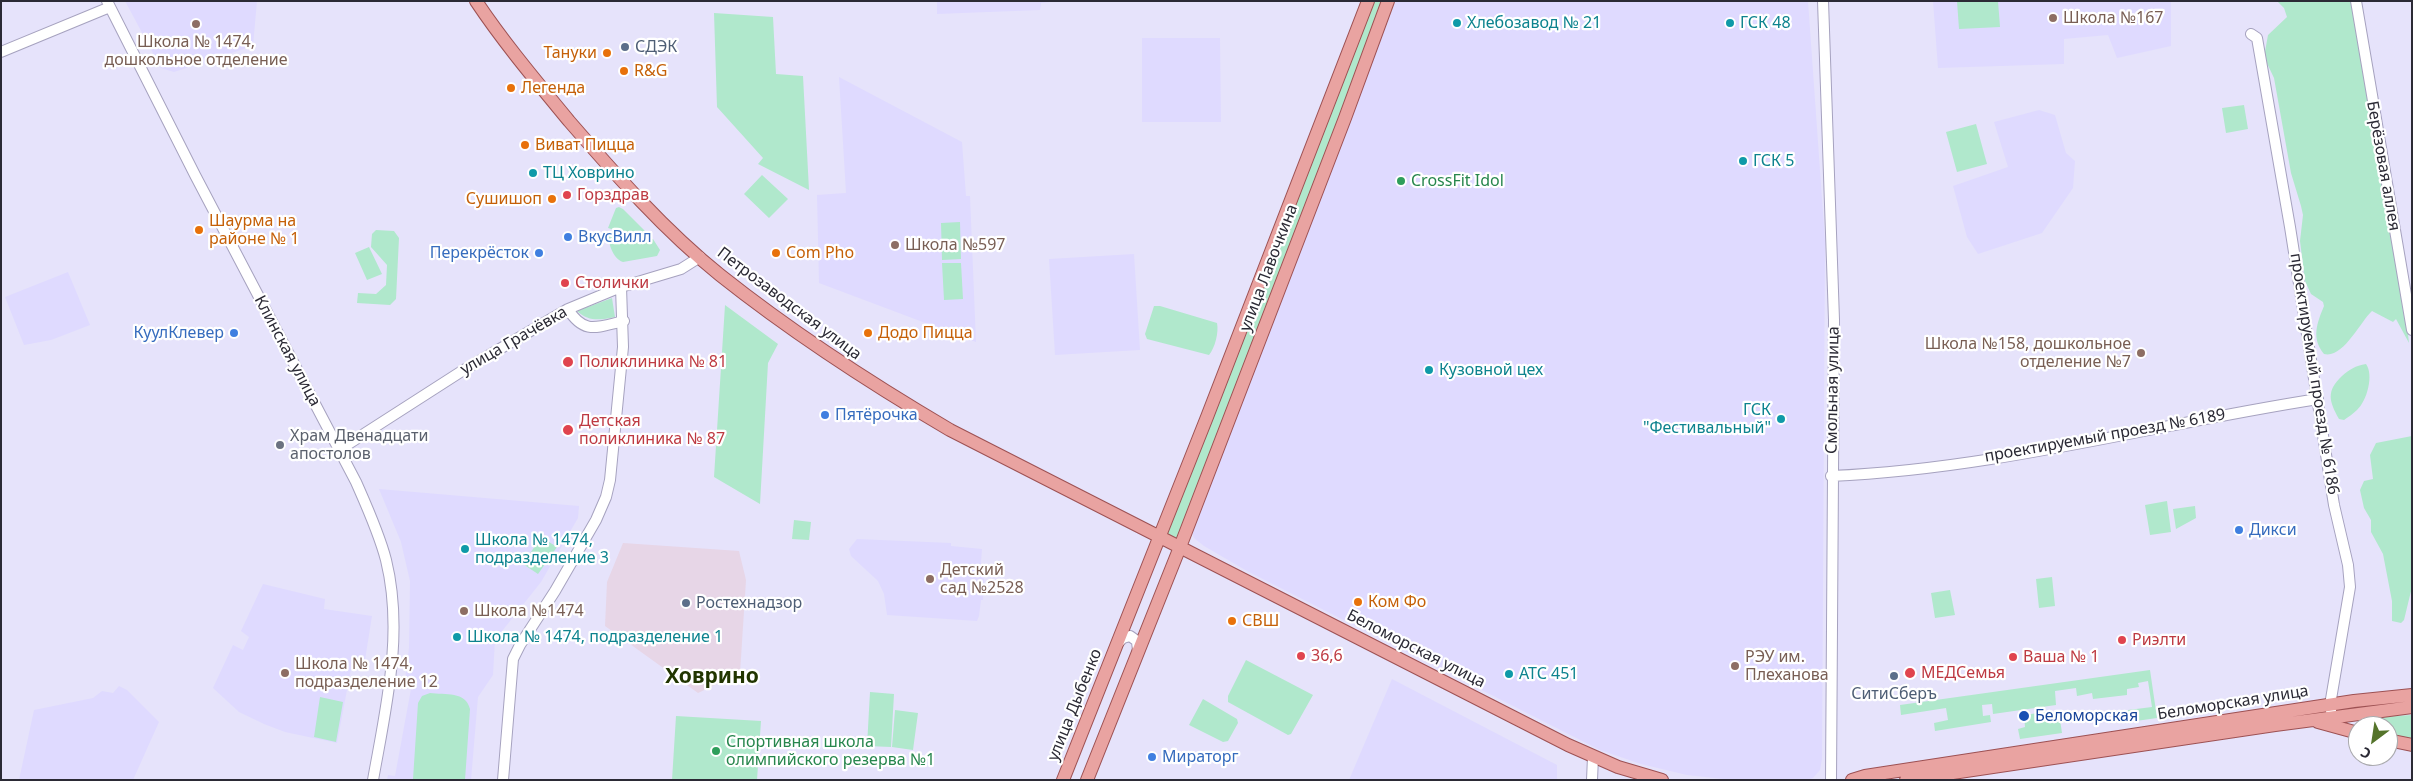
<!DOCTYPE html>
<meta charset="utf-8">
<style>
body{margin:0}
#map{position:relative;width:2413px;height:781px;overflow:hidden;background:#e6e3fb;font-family:"Noto Sans",sans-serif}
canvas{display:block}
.frame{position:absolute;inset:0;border:2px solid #2b2a35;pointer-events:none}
.north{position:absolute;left:2348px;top:716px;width:50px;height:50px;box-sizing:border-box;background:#fff;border:1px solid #aaaaae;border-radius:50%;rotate:211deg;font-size:14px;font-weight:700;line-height:20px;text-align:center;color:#2b2a35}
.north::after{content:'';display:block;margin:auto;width:18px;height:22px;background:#55742b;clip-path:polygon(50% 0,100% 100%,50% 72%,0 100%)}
</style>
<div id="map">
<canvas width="2413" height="781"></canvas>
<div class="frame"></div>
<div class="north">С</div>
</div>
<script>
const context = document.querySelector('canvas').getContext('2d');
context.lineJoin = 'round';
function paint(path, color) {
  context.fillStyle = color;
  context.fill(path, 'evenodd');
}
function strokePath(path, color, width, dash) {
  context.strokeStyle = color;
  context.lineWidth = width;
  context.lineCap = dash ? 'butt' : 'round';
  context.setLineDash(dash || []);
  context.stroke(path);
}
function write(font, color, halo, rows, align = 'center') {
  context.font = font + ' "Noto Sans",sans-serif';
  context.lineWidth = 4.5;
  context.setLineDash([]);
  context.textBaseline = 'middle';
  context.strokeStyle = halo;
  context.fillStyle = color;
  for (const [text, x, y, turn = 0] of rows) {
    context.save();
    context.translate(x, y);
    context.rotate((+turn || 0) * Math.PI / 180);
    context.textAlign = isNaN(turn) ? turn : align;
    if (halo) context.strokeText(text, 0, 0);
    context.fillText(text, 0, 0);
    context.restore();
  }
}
paint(new Path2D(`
 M623,543L739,551L746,580L740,673L698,693L605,626L607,582Z`), '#e7d6e7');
paint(new Path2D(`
 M125,1H257L253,46L174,72L161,68Z
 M937,1H1059L1041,3L1040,10L937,14Z
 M1396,1H1808L1825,241L1822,759L1820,770L1813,778L1807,780H1732L1687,775L1641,764L1600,750L1247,571L1204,546L1194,538L1192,532L1193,523Z
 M1933,1H2171V46L2117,58L2108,35L2064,39V64L1938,68Z
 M1220,38L1221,122H1142V38Z
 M839,77L962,142L966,196H970L976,342L819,283L817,195L846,193Z
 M2039,110L2055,115L2066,153L2075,161L2073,188L2042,233L1978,254L1967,237L1953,186L2008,167L1994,122Z
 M1134,254L1140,350L1055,355L1049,259Z
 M68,272L90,325L51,340L24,345L5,297Z
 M379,489L579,506L578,518L541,582L495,640L493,675L478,697L471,780H387L388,775L395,776L411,689L404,688L409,648L410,581L401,542Z
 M857,539L951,543V546L982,549L980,576L984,577L983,600H981L979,616L977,621L887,615L884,594L878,581L851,556L849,549Z
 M263,584L325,599L324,609L372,616L365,660L353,658L337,743L285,732L264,724L239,712L213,688L233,645L243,650L249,637L241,631Z
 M1392,679L1557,765V780H1349Z
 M119,686L127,690L159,722L133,780H19L34,710L93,698L102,691L113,693Z`), '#dfdaff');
paint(new Path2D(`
 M1368,1H1388L1180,547L1160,537Z
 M1957,1H1998L2000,27L1959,29Z
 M2277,1H2361L2391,188L2409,343L2396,319L2393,322L2372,311C2360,322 2343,359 2324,354C2311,338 2317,323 2324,306L2323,302L2311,294L2305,281L2300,241L2303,215L2301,206L2291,173L2274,78L2264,57L2268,35L2287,17L2284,8Z
 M714,13L773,17L776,74L803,76L809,190L758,164L763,158L717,107Z
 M2244,105L2248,129L2226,133L2222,108Z
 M1976,124L1987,164L1957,172L1946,132Z
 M762,175L788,199L769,218L744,194Z
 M619,207L623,209L648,234H627L608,228L616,208Z
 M960,222L961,259L942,260L941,223Z
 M376,230L394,231L399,238L396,299L390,305L357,303L358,293L376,294L386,285L387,265L371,247L372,234Z
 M607,233L637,240L653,239L660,250L657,256L623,262C612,258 609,243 607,233Z
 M369,247L382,274L367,280L355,253Z
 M942,263H961L963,299L944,300Z
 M612,298L615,317C600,320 589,322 577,311Z
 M725,305L778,344L768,363L760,504L714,477Z
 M1154,306H1160L1217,323C1219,332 1215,348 1209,355L1147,339L1145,334Z
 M2366,364C2374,375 2367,401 2357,410C2353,414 2348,417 2344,420L2339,419C2329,401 2326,391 2342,376C2350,369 2355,366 2366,364Z
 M2412,436V587L2404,620L2401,623L2392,621V601L2383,554L2371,532V520L2364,508L2360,490L2364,481L2373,479L2370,455L2376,443Z
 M2167,501L2171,532L2150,535L2145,505Z
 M2195,506L2196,518L2176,529L2173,509Z
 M794,520L811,522L809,540L792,539Z
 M541,537L557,547L538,574L523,564Z
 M2052,577L2055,606L2039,608L2036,579Z
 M1950,590L1955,615L1935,618L1931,593Z
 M1246,660L1313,695L1291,734L1288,735L1228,702V696Z
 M2150,670L2157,718L2129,722L2128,710L2152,707L2148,681L2138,683L2139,687L2127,689V695L2093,699L2092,693L2077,696L2076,688L2055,691L2056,705L1993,714L1992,704L1982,705L1983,716L1990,715L1991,722L1935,731L1934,723L1948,720L1946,708L1901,715L1900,705Z
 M870,692L894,694L891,747L867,746Z
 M430,693C445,695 466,691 470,709L465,780L413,779L418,703L422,696Z
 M320,697L343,702L336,742L314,737Z
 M1203,699L1237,719L1238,723L1228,741L1223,742L1189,725Z
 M895,710L918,713L913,750L892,747Z
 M2045,712L2059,713L2062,733L2020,739L2018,729L2025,727L2024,715Z
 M2412,715V739L2388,733V726H2359V718Z
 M676,716L761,721L757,780H672Z`), '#b0e8cc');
const minor = new Path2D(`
 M107,1L195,175L356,482C367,507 379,533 386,560C404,633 386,707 373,780
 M1823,1L1834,320L1831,780
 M2356,1L2412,330
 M2251,34L2257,38L2290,227L2334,505L2348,565L2350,587L2330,705L2331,711
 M1,52L110,7
 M568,309C584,335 597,327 624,321
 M339,450L462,371L568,309L621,287L681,269L700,257
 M1831,476C1996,469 2156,424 2318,399
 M1118,643L1123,638L1130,636L1137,641L1138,652
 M503,780L513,659L520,645L555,591L596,520L606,497L610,480L623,347L621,287
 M1592,780L1593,757`);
const major = new Path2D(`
 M476,1C504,43 537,82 569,121C616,175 664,230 720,275C793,333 870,383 950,430L1568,745L1618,767L1662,780
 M2318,722L2358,733
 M2388,740L2412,745
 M1063,780L1207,417L1368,1
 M1087,780L1180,547L1345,118L1388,1
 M1852,780L1865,776L2354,701L2412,695
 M1906,780L2275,725L2412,707`);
strokePath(minor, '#a6a2bf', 12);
strokePath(major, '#9d5153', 14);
strokePath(minor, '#fff', 10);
strokePath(major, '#e9a3a1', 12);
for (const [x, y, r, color] of [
 [2053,18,5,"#8d6e63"],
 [1457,23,5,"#0f9aa8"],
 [1730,23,5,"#0f9aa8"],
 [196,24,5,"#8d6e63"],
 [625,47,5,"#5c6f8a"],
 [607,53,5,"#e8710a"],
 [624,71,5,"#e8710a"],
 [511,88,5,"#e8710a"],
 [525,145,5,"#e8710a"],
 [1743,161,5,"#0f9aa8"],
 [533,173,5,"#0f9aa8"],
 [1401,181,5,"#2e9e5b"],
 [567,195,5,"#e0444e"],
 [552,199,5,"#e8710a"],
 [199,230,5,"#e8710a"],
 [568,237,5,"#3f7fe0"],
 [895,245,5,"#8d6e63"],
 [539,253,5,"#3f7fe0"],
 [776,253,5,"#e8710a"],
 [565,283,5,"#e0444e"],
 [234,333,5,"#3f7fe0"],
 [868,333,5,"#e8710a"],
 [2141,353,5,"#8d6e63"],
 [568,362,6,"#e0444e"],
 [1429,370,5,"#0f9aa8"],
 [825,415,5,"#3f7fe0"],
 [1781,419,5,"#0f9aa8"],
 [568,430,6,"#e0444e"],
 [280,445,5,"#6b7280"],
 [2239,530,5,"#3f7fe0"],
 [465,549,5,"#0f9aa8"],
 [930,579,5,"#8d6e63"],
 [1358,602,5,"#e8710a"],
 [686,603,5,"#5c6f8a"],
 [464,611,5,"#8d6e63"],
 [1232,621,5,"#e8710a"],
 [457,637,5,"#0f9aa8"],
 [2122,640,5,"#e0444e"],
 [1301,656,5,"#e0444e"],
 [2013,657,5,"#e0444e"],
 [1735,666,5,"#8d6e63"],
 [285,673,5,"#8d6e63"],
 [1910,673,6,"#e0444e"],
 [1509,674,5,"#0f9aa8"],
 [1894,676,5,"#5c6f8a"],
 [2024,716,6,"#1a4fb4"],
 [716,751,5,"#2e9e5b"],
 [1152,757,5,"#3f7fe0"]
]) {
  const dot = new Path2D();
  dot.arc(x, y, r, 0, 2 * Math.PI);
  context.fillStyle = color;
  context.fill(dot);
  strokePath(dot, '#fff', 2);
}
write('16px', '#785e54', '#fff', [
 ["Школа №167",2063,18],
 ["Школа № 1474,",196,42,"center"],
 ["дошкольное отделение",196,60,"center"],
 ["Школа №597",905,245],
 ["Школа №158, дошкольное",2131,344,"right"],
 ["отделение №7",2131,362,"right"],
 ["Детский",940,570],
 ["сад №2528",940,588],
 ["Школа №1474",474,611],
 ["РЭУ им.",1745,657],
 ["Плеханова",1745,675],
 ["Школа № 1474,",295,664],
 ["подразделение 12",295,682]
], 'left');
write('16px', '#0d838f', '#fff', [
 ["Хлебозавод № 21",1467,23],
 ["ГСК 48",1740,23],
 ["ГСК 5",1753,161],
 ["ТЦ Ховрино",543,173],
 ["Кузовной цех",1439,370],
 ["ГСК",1771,410,"right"],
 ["\"Фестивальный\"",1771,428,"right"],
 ["Школа № 1474,",475,540],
 ["подразделение 3",475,558],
 ["Школа № 1474, подразделение 1",467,637],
 ["АТС 451",1519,674]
], 'left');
write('16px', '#4e5e75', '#fff', [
 ["СДЭК",635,47],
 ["Ростехнадзор",696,603],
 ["СитиСберъ",1894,694,"center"]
], 'left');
write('16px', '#c56008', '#fff', [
 ["Тануки",597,53,"right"],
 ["R&G",634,71],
 ["Легенда",521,88],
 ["Виват Пицца",535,145],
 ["Сушишоп",542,199,"right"],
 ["Шаурма на",209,221],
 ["районе № 1",209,239],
 ["Com Pho",786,253],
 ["Додо Пицца",878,333],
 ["Ком Фо",1368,602],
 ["СВШ",1242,621]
], 'left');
write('16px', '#2b2a35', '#fff', [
 ["Берёзовая аллея",2383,166,80],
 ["улица Лавочкина",1269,268,-69],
 ["Петрозаводская улица",789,304,37],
 ["улица Грачёвка",514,341,-30],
 ["Клинская улица",287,351,62],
 ["проектируемый проезд № 6186",2314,374,81],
 ["Смольная улица",1833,390,-89],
 ["проектируемый проезд № 6189",2105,436,-10],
 ["Беломорская улица",1416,649,27],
 ["Беломорская улица",2233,703,-9],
 ["улица Дыбенко",1075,705,-68]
]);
write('16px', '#27864d', '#fff', [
 ["CrossFit Idol",1411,181],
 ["Спортивная школа",726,742],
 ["олимпийского резерва №1",726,760]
], 'left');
write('16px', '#be3a42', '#fff', [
 ["Горздрав",577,195],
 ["Столички",575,283],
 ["Поликлиника № 81",579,362],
 ["Детская",579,421],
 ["поликлиника № 87",579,439],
 ["Риэлти",2132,640],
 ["36,6",1311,656],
 ["Ваша № 1",2023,657],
 ["МЕДСемья",1921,673]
], 'left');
write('16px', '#366cbe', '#fff', [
 ["ВкусВилл",578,237],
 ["Перекрёсток",529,253,"right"],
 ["КуулКлевер",224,333,"right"],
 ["Пятёрочка",835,415],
 ["Дикси",2249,530],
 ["Мираторг",1162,757]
], 'left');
write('16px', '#5b616d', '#fff', [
 ["Храм Двенадцати",290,436],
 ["апостолов",290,454]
], 'left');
write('16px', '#164399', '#fff', [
 ["Беломорская",2035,716]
], 'left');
write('bold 21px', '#213500', '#fff', [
 ["Ховрино",712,677]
]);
</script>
